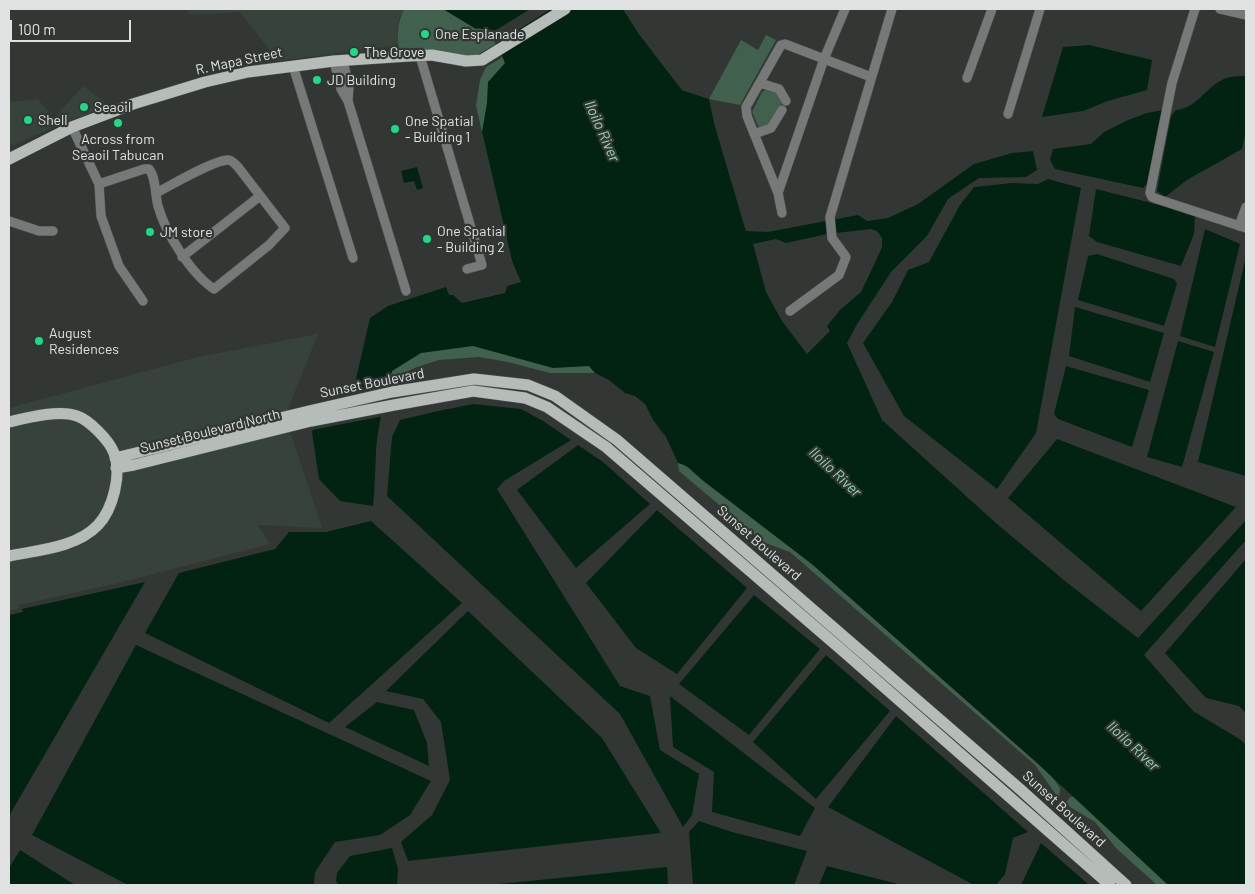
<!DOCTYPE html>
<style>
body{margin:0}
#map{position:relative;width:1255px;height:894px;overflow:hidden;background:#323734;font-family:Barlow,sans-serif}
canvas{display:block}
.frame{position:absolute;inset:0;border:10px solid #dfe2e0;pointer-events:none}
.scale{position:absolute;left:10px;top:20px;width:121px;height:22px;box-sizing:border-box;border:2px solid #dfe2e0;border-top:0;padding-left:6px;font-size:15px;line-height:18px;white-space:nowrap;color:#dfe2e0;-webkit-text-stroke:4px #323734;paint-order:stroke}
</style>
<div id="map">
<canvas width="1255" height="894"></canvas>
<div class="frame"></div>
<div class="scale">100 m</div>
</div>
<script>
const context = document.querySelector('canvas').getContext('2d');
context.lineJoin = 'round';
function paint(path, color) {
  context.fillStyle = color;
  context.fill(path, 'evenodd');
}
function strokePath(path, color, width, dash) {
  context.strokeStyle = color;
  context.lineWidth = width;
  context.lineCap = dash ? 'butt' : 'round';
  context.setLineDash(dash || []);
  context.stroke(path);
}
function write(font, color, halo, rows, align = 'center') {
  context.font = font + ' Barlow,sans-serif';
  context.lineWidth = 4.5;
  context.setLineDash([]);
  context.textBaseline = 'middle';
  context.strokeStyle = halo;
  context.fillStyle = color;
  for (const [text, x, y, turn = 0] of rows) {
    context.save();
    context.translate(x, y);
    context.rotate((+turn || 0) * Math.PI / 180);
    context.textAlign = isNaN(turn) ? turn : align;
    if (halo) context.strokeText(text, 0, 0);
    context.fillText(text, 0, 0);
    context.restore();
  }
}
paint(new Path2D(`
 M185,9H404L399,20L397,28L398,45L278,61L240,12L191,15Z
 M83,86L110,106L61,124L57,115Z
 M38,99L59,125L14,145L9,144V102Z
 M318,334L285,416L322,528L258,525L270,544L122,582L19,605V609L9,611V408L198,357Z`), '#37423b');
paint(new Path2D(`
 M404,9H474L496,44L477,55L465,56L399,51C397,34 397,24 404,9Z
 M623,9L639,34L682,90L709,99L741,40L758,50L766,35L776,40L740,105L709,99L715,126L746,231Z
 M513,51L512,261L476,106L480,80L486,67Z
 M765,90H775L783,101L773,123L759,128L752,112L762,92Z
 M472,344L589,366L595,373H550L508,362L479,357L439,360L417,367L390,379L392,371L416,350Z
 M678,463L686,464C697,480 713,486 730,492L1050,774L1060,788L1059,799L1035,765L790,552L763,542L679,471Z
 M1078,796L1176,885H1157L1116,848L1095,822L1065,804L1070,797Z`), '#41604d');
paint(new Path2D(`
 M443,9H623L639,34L682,90L709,99L715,126L746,231L768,232L858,215L867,221L888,218L918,204L974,164L1012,153L1033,151L1037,170L1026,177L979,178L948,199L927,236L891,272L856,326L847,343L882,420L997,524L1065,581L1138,638L1246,520V540L1144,655L1193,711L1241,740L1246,745V885H1168L1037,763L813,565L706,483C697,476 689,465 678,463L666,437L653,420L645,404L635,396L625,393L609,380L595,373L589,366L553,368L473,346L421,353L392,371C385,397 378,424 376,451C375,470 375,488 373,506L340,501L319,479L312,432L324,407L355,383L370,318L388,306L446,287L449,295H453L462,303L505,293L507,286L521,282L512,261L482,132L487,103L488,82L505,63C500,51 490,25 476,29ZM871,229L877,231L882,238V247L873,267L861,292L840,310L827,326L830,331L807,354L782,321L766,292L753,244L776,239L786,243L827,234Z
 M1089,45L1152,60L1147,90L1108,101L1083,111L1042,117L1063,47Z
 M1246,76V130L1242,149L1187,180L1165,197L1157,191L1171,116L1176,110C1197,108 1204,89 1222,80C1229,76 1239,76 1246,76Z
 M1163,110L1149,182L1143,188L1055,169L1050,160L1053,149L1091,144L1104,132L1128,120L1147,113Z
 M417,167L423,188L417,190L414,181L404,183L401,171Z
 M1048,179L1081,188L1036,433L997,489L904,416L863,343L892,302L908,270L929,262L960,205L974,187L1012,183L1038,184Z
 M1096,189L1195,214L1194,234L1181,266L1097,242L1089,236Z
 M1205,229L1240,244L1215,347L1180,336Z
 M1097,254L1174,279L1177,284L1164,326L1078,300L1088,256Z
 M1246,256V476L1198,462Z
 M1075,307L1164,333L1150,382L1069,356Z
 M1178,341L1214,352L1182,467L1147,457Z
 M1066,366L1149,390L1132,447L1058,419L1054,414Z
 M474,404L521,409L543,421L571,440L504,481L497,489L620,686L650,696L660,750L699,774L692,815L683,827L620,714L387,496L392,437L400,420L438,411Z
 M1057,439L1236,507L1141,611L1008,498Z
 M578,445L603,462L650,504L576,568L517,490Z
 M657,510L747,588L677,674L636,648L586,583Z
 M371,521L462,603L329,723L145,633L179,573L275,549L289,532H326Z
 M1246,559V713L1239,706L1206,698L1165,653Z
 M145,582L9,816V615L23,612L22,609Z
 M754,595L820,649L749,735L679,684Z
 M468,611L602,738L661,833L408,861L401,842L432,815L450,780L441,722L423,699L386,691Z
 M136,645L431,781L410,815L380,835L335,842L315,872L314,885H128L32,835Z
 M826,655L890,711L816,799L753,742Z
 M670,696L815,808L800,836L712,812L714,772L673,747Z
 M377,702L414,710L427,743L429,766L345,727Z
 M896,716L1028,832L1013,838L1005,874L996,885H974L828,807Z
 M699,821L732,832L807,851L794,885H693L689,832Z
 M1041,843L1089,885H1021Z
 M392,848L398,869L397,885H339L336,882L337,873L350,856Z
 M20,850L75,885H9V868Z
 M827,866L902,885H819Z
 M667,867L668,885H490Z`), '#032312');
paint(new Path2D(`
 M530,9H551L496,44L490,34Z
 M390,383L391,388L384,416L312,430L322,406L335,396Z`), '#323734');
const minor = new Path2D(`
 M1195,9L1172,83L1150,193L1152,197L1157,199L1246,228
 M1220,9L1246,15
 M420,56L482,265L467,269
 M334,61L341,89L348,101L406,291
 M343,61L349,86L348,101
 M293,66L353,258
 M967,78L992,9
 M760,83L779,89L786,101
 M1008,114L1040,9
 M72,127L99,184L101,216L119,266L143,301
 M754,134L771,128L782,110
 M99,184L144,169H149C156,177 155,195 158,206C165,232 191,274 214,289L269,245L285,228L238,167C235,164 233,161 229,160C215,159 170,186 156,193
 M778,193L824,59L845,9
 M782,213L778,193L747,116L746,107L781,45L785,44L871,77
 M9,221L39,231H53
 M1239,226L1246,207
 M182,257L260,196
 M790,311L839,275L846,257L832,238L830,217L892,9`);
const major = new Path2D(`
 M9,159L72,127L133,104L205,82L248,72L334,61L409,56L432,55L466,61L482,60L565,9
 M9,422C26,418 59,409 77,416C89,420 109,440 114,453C122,474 113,509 98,525C76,548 38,550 9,556
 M115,458L309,411L392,392L474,379L528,385L555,396L617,440L1021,790L1126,885
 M116,468L134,465L311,421L394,405L473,391L525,398L547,407L606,447L843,651L1110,885`);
strokePath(minor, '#515653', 10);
strokePath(major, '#515653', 12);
strokePath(minor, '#767977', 9);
strokePath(major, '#b6bcb8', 11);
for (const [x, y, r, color] of [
 [425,34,5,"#22d887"],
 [354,52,5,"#22d887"],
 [317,80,5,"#22d887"],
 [84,107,5,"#22d887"],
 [28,120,5,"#22d887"],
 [118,123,5,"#22d887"],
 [395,129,5,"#22d887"],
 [150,232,5,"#22d887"],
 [427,239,5,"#22d887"],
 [39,341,5,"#22d887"]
]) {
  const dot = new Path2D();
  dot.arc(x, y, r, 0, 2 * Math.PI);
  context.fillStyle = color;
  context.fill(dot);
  strokePath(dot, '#323734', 2);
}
write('14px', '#dfe2e0', '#323734', [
 ["One Esplanade",435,34],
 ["The Grove",364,52],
 ["JD Building",327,80],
 ["Seaoil",94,107],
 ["Shell",38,120],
 ["One Spatial",405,121],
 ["- Building 1",405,137],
 ["Across from",118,139,"center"],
 ["Seaoil Tabucan",118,155,"center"],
 ["One Spatial",437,231],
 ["- Building 2",437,247],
 ["JM store",160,232],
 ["August",49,333],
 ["Residences",49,349]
], 'left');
write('14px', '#dfe2e0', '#323734', [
 ["R. Mapa Street",239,61,-12],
 ["Sunset Boulevard",372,383,-11],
 ["Sunset Boulevard North",210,431,-14],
 ["Sunset Boulevard",759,543,41],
 ["Sunset Boulevard",1064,809,42]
]);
write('italic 15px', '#91d6ac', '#323734', [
 ["Iloilo River",602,131,66],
 ["Iloilo River",835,472,43],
 ["Iloilo River",1133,746,43]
]);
</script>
